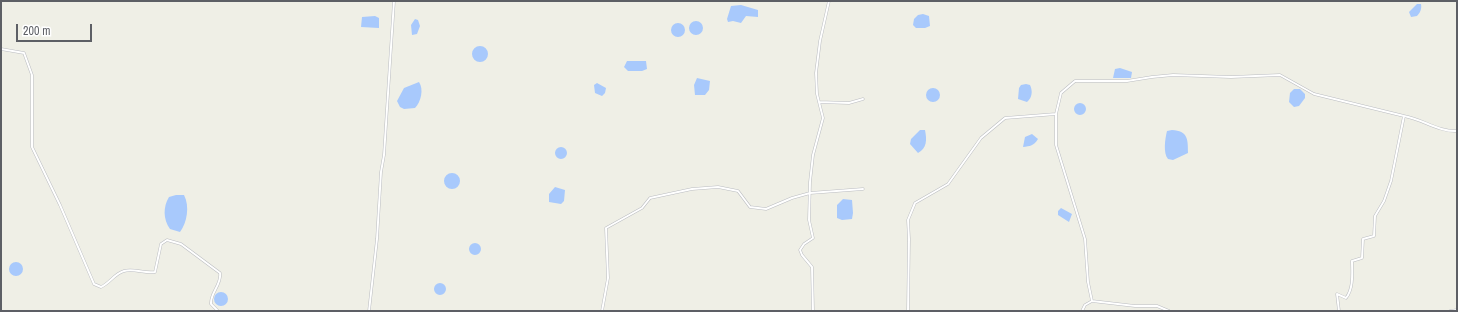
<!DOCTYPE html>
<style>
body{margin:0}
#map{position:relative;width:1458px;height:312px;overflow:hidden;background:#efefe6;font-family:"Archivo Narrow",sans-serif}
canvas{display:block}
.frame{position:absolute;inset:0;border:2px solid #5d5f65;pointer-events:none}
.scale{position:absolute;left:16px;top:24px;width:76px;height:18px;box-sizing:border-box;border:2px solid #5d5f65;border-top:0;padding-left:5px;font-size:12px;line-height:14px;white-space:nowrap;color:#5d5f65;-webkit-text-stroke:3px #fff;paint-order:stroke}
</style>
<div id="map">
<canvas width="1458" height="312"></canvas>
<div class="frame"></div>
<div class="scale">200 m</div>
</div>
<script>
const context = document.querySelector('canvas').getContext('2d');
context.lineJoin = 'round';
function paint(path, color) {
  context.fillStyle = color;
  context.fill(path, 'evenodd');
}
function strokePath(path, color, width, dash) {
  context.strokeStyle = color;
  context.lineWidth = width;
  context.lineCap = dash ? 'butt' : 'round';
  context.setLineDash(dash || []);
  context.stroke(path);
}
paint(new Path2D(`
 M1417,4H1421C1422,9 1420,13 1417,16L1411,17L1409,12Z
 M741,5L758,10V17L746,16L741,23L733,21L728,22L727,19L731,6Z
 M923,14L929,16L930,26L925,28H916L913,25L914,19L918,15Z
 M375,16L379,18V28L361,27L362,17Z
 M415,19L418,20L420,26L417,34L412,35L411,25Z
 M689 28a7 7 0 1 1 14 0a7 7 0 1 1-14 0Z
 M671 30a7 7 0 1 1 14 0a7 7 0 1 1-14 0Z
 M472 54a8 8 0 1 1 16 0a8 8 0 1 1-16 0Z
 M627,61H646L647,69L642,71H628L624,67Z
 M1120,68L1132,72L1131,78H1113L1115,69Z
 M697,78L710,81L709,90L705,95H695L694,85Z
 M419,82C424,89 421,102 415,108L404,109L400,107L397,101L404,88Z
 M597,83L606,88L605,93L602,96L595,93L594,85Z
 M1026,84L1030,85C1033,91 1032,98 1027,102L1018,99L1019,88L1021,85Z
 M926 95a7 7 0 1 1 14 0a7 7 0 1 1-14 0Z
 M1294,89H1300L1305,94V98L1299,106L1294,107L1289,102L1290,93Z
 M1074 109a6 6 0 1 1 12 0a6 6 0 1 1-12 0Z
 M920,130H925C927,140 927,148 918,153L910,144L911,139Z
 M1172,130C1188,131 1188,139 1188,153L1173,160L1168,159C1163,153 1165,139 1167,131Z
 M1032,134L1038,139C1034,146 1030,146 1023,147L1025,137Z
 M555 153a6 6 0 1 1 12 0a6 6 0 1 1-12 0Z
 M444 181a8 8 0 1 1 16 0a8 8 0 1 1-16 0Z
 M555,187L565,190L564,201L561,204L549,202V194Z
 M176,195H184C190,206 187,223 180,232L170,229C163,219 163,207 169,197Z
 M843,199L852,200L853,213L852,219L842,220L837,218V205Z
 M1061,208L1072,214L1069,222L1058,215V211Z
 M469 249a6 6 0 1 1 12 0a6 6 0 1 1-12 0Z
 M9 269a7 7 0 1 1 14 0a7 7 0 1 1-14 0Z
 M434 289a6 6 0 1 1 12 0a6 6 0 1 1-12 0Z
 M214 299a7 7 0 1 1 14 0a7 7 0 1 1-14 0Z`), '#a8c9fc');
const street = new Path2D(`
 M1,49L24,53L32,75V147L60,205L94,284L101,287C110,283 114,274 124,271C134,268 145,274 155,272L161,244L167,240L181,244L220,273C222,284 210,293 211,304L218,311
 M819,102L849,103L863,99
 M1092,301L1088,282L1085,239L1056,145V114L1061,93L1075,81H1127L1152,77L1173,75L1231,77L1280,75L1314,94L1404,116
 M369,311L377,239L381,172L384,155L394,1
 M602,311L608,278L606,228L642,208L650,198L692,189L718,187L738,191L750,207L766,209L792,198L810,193L863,189
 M813,311L812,267L802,255L800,250L804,244L813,238L809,220L810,182L813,155L823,118L817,94L816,73L820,41L829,1
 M908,311L909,239L908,220L915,203L948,184L981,138L1005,118L1056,114
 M1082,311L1085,305L1092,301L1135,306H1157L1169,311
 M1339,311L1337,294L1346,298C1354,288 1352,272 1352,261L1362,258L1363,239L1374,236L1375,216L1384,201L1391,181L1404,116C1422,119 1439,132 1457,131
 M1450,311L1457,310`);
strokePath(street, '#babcc1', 3);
strokePath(street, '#fff', 2);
</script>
